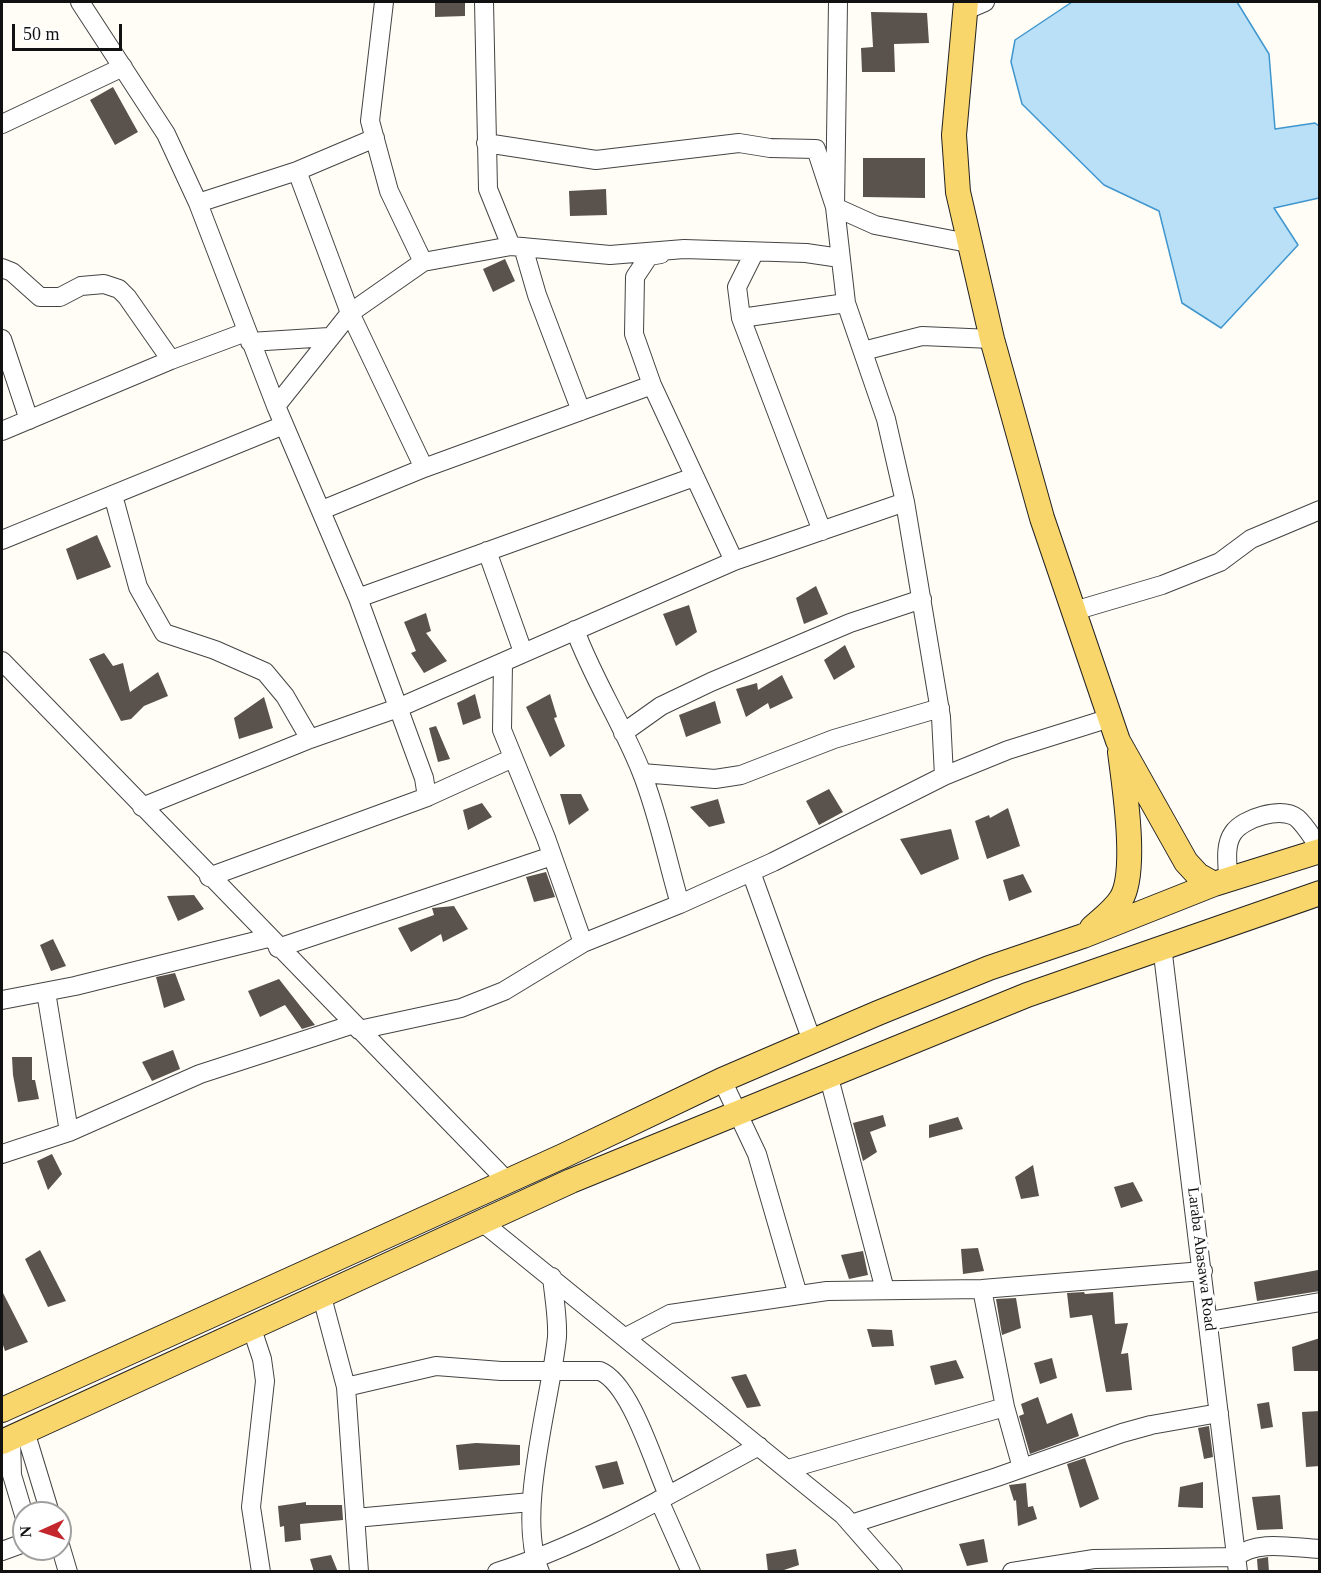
<!DOCTYPE html>
<style>
body{margin:0}
#map{position:relative;width:1321px;height:1573px;overflow:hidden;background:#fffdf5;font-family:Georgia,serif}
canvas{display:block}
.frame{position:absolute;inset:0;border:3px solid #111;pointer-events:none}
.north{position:absolute;left:12px;top:1501px;width:60px;height:60px;box-sizing:border-box;background:#fff;border:2px solid #a0a0a0;border-radius:50%;rotate:267deg;font-size:16px;font-weight:700;line-height:24px;text-align:center;color:#111}
.north::after{content:'';display:block;margin:auto;width:21px;height:27px;background:#c4262e;clip-path:polygon(50% 0,100% 100%,50% 72%,0 100%)}
.scale{position:absolute;left:12px;top:24px;width:110px;height:27px;box-sizing:border-box;border:3px solid #111;border-top:0;padding-left:8px;font-size:18px;line-height:21px;white-space:nowrap;color:#111;-webkit-text-stroke:4px #fff;paint-order:stroke}
</style>
<div id="map">
<canvas width="1321" height="1573"></canvas>
<div class="frame"></div>
<div class="north">N</div>
<div class="scale">50 m</div>
</div>
<script>
const context = document.querySelector('canvas').getContext('2d');
context.lineJoin = 'round';
function paint(path, color) {
  context.fillStyle = color;
  context.fill(path, 'evenodd');
}
function strokePath(path, color, width, dash) {
  context.strokeStyle = color;
  context.lineWidth = width;
  context.lineCap = dash ? 'butt' : 'round';
  context.setLineDash(dash || []);
  context.stroke(path);
}
function write(font, color, halo, rows, align = 'center') {
  context.font = font + ' Georgia,serif';
  context.lineWidth = 6;
  context.setLineDash([]);
  context.textBaseline = 'middle';
  context.strokeStyle = halo;
  context.fillStyle = color;
  for (const [text, x, y, turn = 0] of rows) {
    context.save();
    context.translate(x, y);
    context.rotate((+turn || 0) * Math.PI / 180);
    context.textAlign = isNaN(turn) ? turn : align;
    if (halo) context.strokeText(text, 0, 0);
    context.fillText(text, 0, 0);
    context.restore();
  }
}
const water = new Path2D(`
 M1072,2H1237L1269,54L1275,129L1315,123L1319,126V198L1274,208L1298,245L1221,328L1182,303L1159,211L1104,185L1022,104L1011,62L1015,40Z`);
paint(water, '#b9e0f7');
strokePath(water, '#3f96cf', 1.5);
paint(new Path2D(`
 M435,2H465V16L435,17Z
 M871,12L927,13L929,43L894,44L895,72H862L861,48L873,47Z
 M113,87L138,132L115,145L90,100Z
 M863,158H925V198L863,197Z
 M606,189L607,215L570,216L569,191Z
 M505,259L515,281L493,292L483,269Z
 M97,535L111,567L77,580L66,549Z
 M816,586L828,614L804,624L796,598Z
 M689,605L697,632L676,646L663,614Z
 M426,613L431,631L426,633L447,661L424,673L411,653L416,651L404,622Z
 M845,645L855,667L834,680L824,660Z
 M104,653L113,666L123,663L130,692L158,672L168,696L144,706L131,719L121,721L89,659Z
 M782,675L793,698L770,709L768,703L746,717L736,689L757,683L758,690Z
 M475,694L481,718L463,725L457,703Z
 M550,694L557,717L554,718L565,746L550,757L526,707Z
 M264,697L273,728L239,739L234,718Z
 M715,701L721,723L686,737L679,715Z
 M436,726L450,759L438,762L429,728Z
 M829,789L843,812L819,825L806,801Z
 M560,794H581L589,810L569,825Z
 M718,799L725,823L709,827L690,807Z
 M482,803L492,817L468,830L463,810Z
 M1008,808L1020,846L987,859L975,821L989,815L990,818Z
 M951,829L959,859L921,875L900,839Z
 M546,872L555,897L534,902L526,877Z
 M1023,874L1032,892L1009,901L1003,880Z
 M194,895L204,909L178,921L167,896Z
 M454,906L468,929L443,942L441,934L411,952L398,928L434,915L432,908Z
 M53,939L66,966L51,971L40,945Z
 M175,973L185,1000L164,1008L156,977Z
 M279,979L315,1025L302,1029L285,1005L260,1017L248,991Z
 M173,1050L180,1069L152,1081L142,1062Z
 M12,1057H32V1080H35L39,1099L18,1102L13,1075Z
 M883,1115L886,1126L870,1132L877,1152L863,1161L853,1123Z
 M958,1117L963,1129L929,1138V1125Z
 M52,1154L62,1174L48,1190L37,1161Z
 M1033,1165L1039,1196L1021,1199L1015,1177Z
 M1133,1182L1143,1201L1121,1208L1114,1187Z
 M978,1248L984,1271L963,1274L961,1249Z
 M40,1250L66,1301L48,1307L25,1259Z
 M863,1251L868,1275L849,1279L841,1255Z
 M1318,1270L1320,1291L1257,1301L1254,1282Z
 M2,1291L28,1342L5,1351L2,1342Z
 M1084,1292L1085,1294L1113,1292L1115,1324L1128,1323L1121,1354L1128,1353L1132,1390L1106,1392L1092,1315L1070,1318L1067,1293Z
 M1016,1298L1021,1328L1002,1335L996,1299Z
 M867,1329L892,1330L894,1346L872,1347Z
 M1320,1338V1371H1294L1292,1347Z
 M1052,1358L1057,1378L1040,1384L1034,1363Z
 M956,1360L964,1378L935,1385L930,1366Z
 M746,1374L761,1406L747,1408L731,1377Z
 M1038,1397L1047,1424L1072,1413L1079,1436L1030,1454L1019,1416L1024,1414L1021,1404Z
 M1269,1402L1273,1427L1261,1429L1257,1404Z
 M1320,1411V1466L1306,1467L1302,1412Z
 M1209,1426L1213,1457L1204,1459L1198,1428Z
 M476,1443L520,1445V1465L459,1470L456,1445Z
 M1085,1458L1099,1499L1080,1508L1067,1464Z
 M617,1461L624,1484L603,1489L595,1466Z
 M1203,1482V1508L1178,1507L1180,1487Z
 M1026,1483L1028,1507L1033,1506L1037,1519L1018,1526L1016,1500L1014,1501L1009,1485Z
 M1280,1495L1283,1529L1257,1530L1252,1497Z
 M306,1502V1505H342L343,1520L300,1524L301,1540L285,1542L284,1526L280,1527L278,1506Z
 M984,1539L988,1562L967,1566L959,1544Z
 M796,1549L799,1565L778,1572H768L766,1554Z
 M331,1555L338,1572H314L310,1559Z
 M1268,1557L1269,1572H1258L1257,1559Z`), '#5a524d');
const minor = new Path2D(`
 M80,2L166,134L198,203L276,406L358,598L424,778L427,797
 M384,2L370,121L389,191L423,262L511,246L610,255L684,249L806,253L840,258
 M484,2L488,189L511,246
 M838,2L835,207L846,303L886,419L905,502L941,717L944,776
 M964,11L985,2
 M2,124L123,67
 M486,143L596,160L739,143L770,148L816,149L835,207L875,225L968,243
 M297,171L350,313L424,468
 M198,203L297,171L375,138
 M523,247L537,295L581,411
 M754,253L737,287L741,318L822,531
 M661,254L649,256L635,277L634,334L652,385L734,561
 M2,268L12,272L40,297H60L81,286L104,284L119,289L127,297L171,360
 M741,318L846,303
 M2,339L29,420
 M250,342L329,337
 M863,351L922,336L992,339
 M276,406L350,313L423,262
 M2,431L171,360L246,332
 M113,495L138,587L164,633L215,650L265,672L285,696L310,739
 M322,510L424,468L652,385
 M2,540L284,425
 M487,551L523,652
 M358,598L694,477
 M1074,611L1162,585L1220,562L1251,539L1320,510
 M575,630C593,679 622,723 641,771C658,813 667,860 680,904
 M2,661L507,1181
 M503,663L502,730L546,838L583,943
 M623,733L661,706L711,682L850,623L922,599
 M642,773L715,779L741,775L834,739L940,708
 M142,807L310,739L398,708L734,561L905,502
 M751,872L812,1041
 M209,877L427,797L513,758
 M1228,879C1228,865 1224,846 1233,833C1243,818 1282,806 1297,818C1306,826 1313,839 1320,848
 M1162,946L1238,1572
 M278,948L552,856
 M46,992L69,1132
 M2,1000L75,986L268,938
 M359,1030L461,1008L504,991L583,943L680,904L773,862L944,776L1008,750L1110,718
 M828,1074L885,1290
 M722,1080L757,1154L798,1295
 M2,1154L69,1132L200,1074L354,1024
 M482,1222L843,1515L893,1572
 M982,1289L1005,1407L1022,1468
 M322,1297L346,1387L359,1572
 M1209,1321L1320,1302
 M252,1329L262,1359L265,1381L251,1507L261,1572
 M626,1337L670,1314L827,1291L982,1289L1203,1271
 M346,1387L436,1366L501,1371H600C631,1384 654,1464 668,1495
 M25,1431L50,1513
 M11,1438L12,1475L24,1515
 M788,1469L1005,1407
 M659,1500L691,1572
 M355,1518L531,1502
 M851,1524L997,1477L1122,1433L1151,1425L1219,1413
 M60,1545L68,1572
 M2,1551L24,1543
 M497,1572C589,1543 675,1491 759,1446
 M540,1572C515,1514 551,1400 557,1337C558,1318 554,1297 552,1277
 M1012,1572L1094,1559L1236,1557C1257,1539 1293,1548 1320,1549`);
const major = new Path2D(`
 M966,2L954,135L958,192L992,339L1042,518L1118,741L1186,862L1198,875L1214,884
 M1092,928C1102,919 1114,910 1121,899C1138,872 1124,784 1120,752
 M2,1410L563,1156L722,1080L878,1013L989,968L1083,936L1214,884L1320,851
 M2,1442L571,1181L1027,995L1320,893`);
strokePath(minor, '#444', 20);
strokePath(major, '#222', 26);
strokePath(minor, '#fff', 18);
strokePath(major, '#f9d66b', 24);
write('16px', '#111', '#fff', [
 ["Laraba Abasawa Road",1201,1259,83]
]);
</script>
